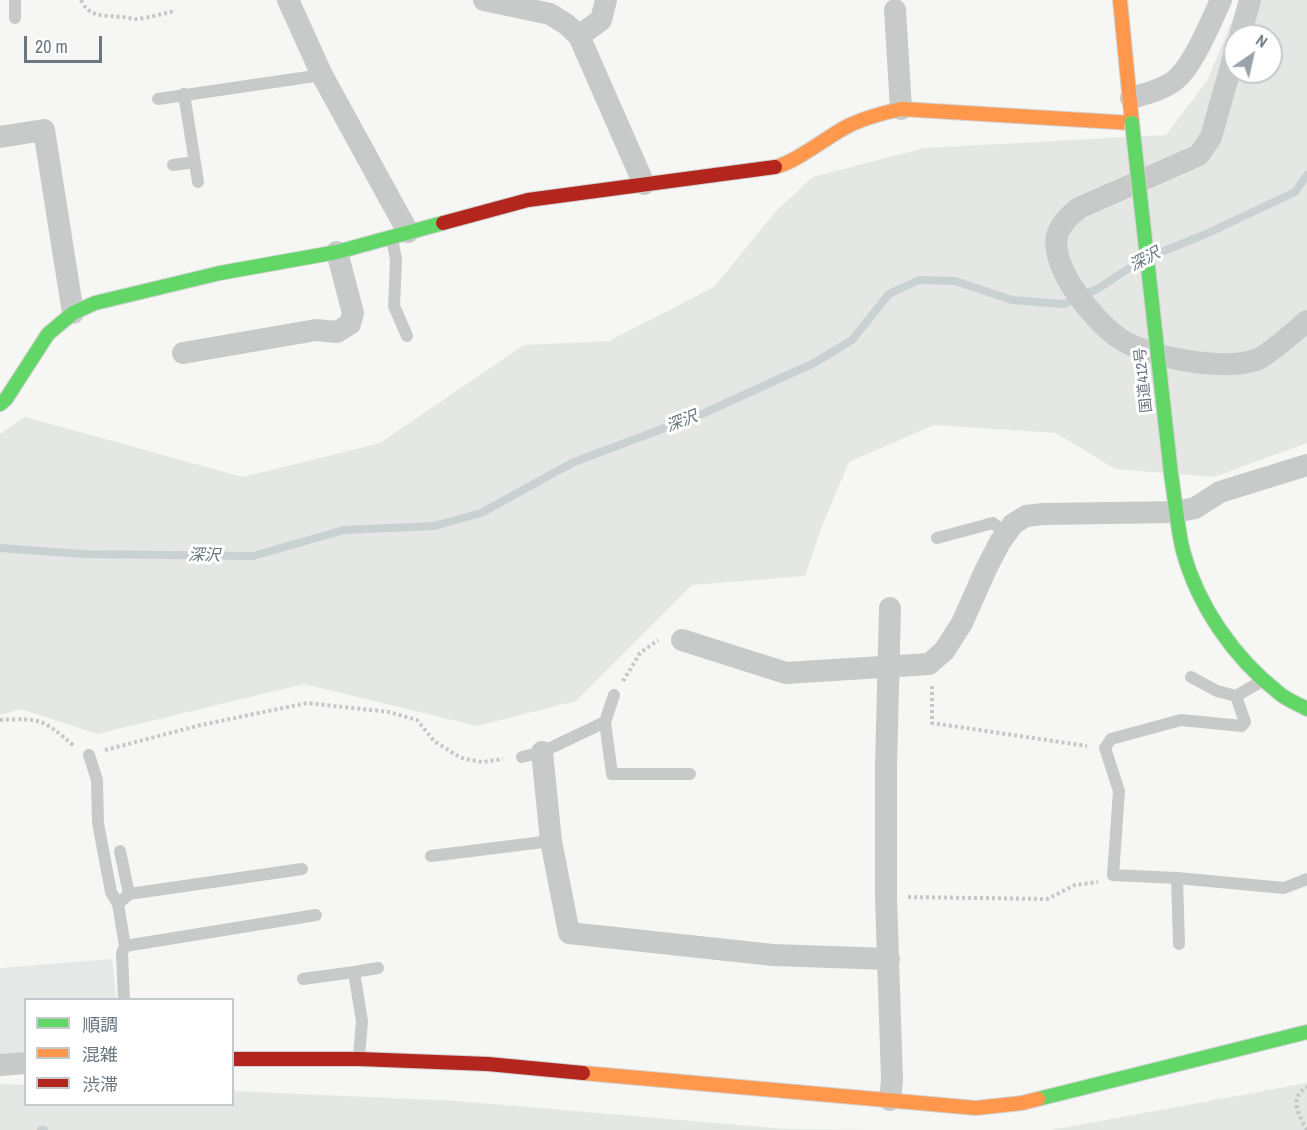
<!DOCTYPE html>
<meta charset="utf-8">
<style>
body{margin:0}
#map{position:relative;width:1307px;height:1130px;overflow:hidden;background:#f6f6f5;font-family:"Archivo Narrow","Noto Sans JP",sans-serif}
canvas{display:block}
.legend{position:absolute;left:24px;top:998px;width:210px;height:108px;box-sizing:border-box;background:#fff;border:2px solid #c3c9cd;margin:0;padding:8px 10px;list-style:none;font-size:18px;color:#6a7781}
.legend li{display:flex;align-items:center;gap:12px;height:30px}
.legend b{width:30px;border:2px solid #c3c9cd}
.north{position:absolute;left:1223px;top:24px;width:60px;height:60px;box-sizing:border-box;background:#fff;border:2px solid #c3c9cd;border-radius:50%;rotate:34deg;font-size:16px;font-weight:700;line-height:24px;text-align:center;color:#6a7781}
.north::after{content:'';display:block;margin:auto;width:21px;height:27px;background:#9ba3aa;clip-path:polygon(50% 0,100% 100%,50% 72%,0 100%)}
.scale{position:absolute;left:24px;top:36px;width:78px;height:27px;box-sizing:border-box;border:3px solid #6a7781;border-top:0;padding-left:8px;font-size:18px;line-height:21px;white-space:nowrap;color:#6a7781;-webkit-text-stroke:4px #fff;paint-order:stroke}
</style>
<div id="map">
<canvas width="1307" height="1130"></canvas>
<ul class="legend">
<li><b style="height:8px;background:#63d668"></b>順調</li>
<li><b style="height:8px;background:#ff974d"></b>混雑</li>
<li><b style="height:8px;background:#b3261e"></b>渋滞</li>
</ul>
<div class="north">N</div>
<div class="scale">20 m</div>
</div>
<script>
const context = document.querySelector('canvas').getContext('2d');
context.lineJoin = 'round';
function paint(path, color) {
  context.fillStyle = color;
  context.fill(path, 'evenodd');
}
function strokePath(path, color, width, dash) {
  context.strokeStyle = color;
  context.lineWidth = width;
  context.lineCap = dash ? 'butt' : 'round';
  context.setLineDash(dash || []);
  context.stroke(path);
}
function write(font, color, halo, rows, align = 'center') {
  context.font = font + ' "Archivo Narrow","Noto Sans JP",sans-serif';
  context.lineWidth = 6;
  context.setLineDash([]);
  context.textBaseline = 'middle';
  context.strokeStyle = halo;
  context.fillStyle = color;
  for (const [text, x, y, turn = 0] of rows) {
    context.save();
    context.translate(x, y);
    context.rotate((+turn || 0) * Math.PI / 180);
    context.textAlign = isNaN(turn) ? turn : align;
    if (halo) context.strokeText(text, 0, 0);
    context.fillText(text, 0, 0);
    context.restore();
  }
}
paint(new Path2D(`
 M112,959L116,999L26,1000L25,1055L0,1057V968Z`), '#e6e7e7');
paint(new Path2D(`
 M1241,0H1307V443L1214,477L1115,469L1056,433L934,425L849,462L822,526L805,576L692,585L576,701L477,726L304,684L97,734L21,709L0,715V434L25,417L243,477L380,443L524,345L609,341L714,287L777,210L813,177L924,148L1166,135L1207,81ZM1235,36H1271V72H1235Z
 M1307,1083V1130H1051Z
 M0,1084L25,1085L26,1104H232L233,1091L457,1101L786,1129L872,1130H0Z`), '#e4e7e3');
strokePath(new Path2D(`
 M1154,255L1206,234L1295,192L1307,175
 M0,548L82,554L253,556L344,530L434,526L481,513L574,462L702,414L816,362L852,340L889,294L919,280L955,281L1012,300L1064,304L1099,288L1140,261
 M41,1130H44`), '#cad1d3', 8);
const fast = new Path2D(`
 M0,404L6,399L48,334L73,313L95,303L220,273L337,252L443,223
 M1171,474C1175,499 1177,526 1183,551C1198,606 1234,658 1279,693C1287,700 1298,704 1307,709
 M1038,1099L1307,1032`);
const slow = new Path2D(`
 M1120,0L1132,123
 M775,167C795,163 828,136 848,126C864,118 883,113 901,109L1132,123
 M583,1073L976,1108L1022,1103L1038,1099`);
const jam = new Path2D(`
 M443,223L528,200L775,167
 M232,1059H359L488,1064L583,1073`);
strokePath(fast, '#d2d2d2', 16);
strokePath(slow, '#d2d2d2', 16);
strokePath(jam, '#d2d2d2', 16);
strokePath(new Path2D(`
 M81,0C89,18 104,15 122,17C126,17 131,19 136,19C148,18 162,14 174,11
 M623,681L640,653L658,640
 M932,686V723L1087,746
 M0,720C41,718 43,719 74,746
 M105,750L201,725L307,703L389,712L417,720L434,741L461,758L482,762L503,759
 M908,897L1047,899L1075,885L1098,882
 M1307,1130C1299,1116 1288,1098 1307,1087`), '#c6c7c8', 4, [3, 3]);
strokePath(new Path2D(`
 M15,18V0
 M184,94L198,182
 M158,99L322,75
 M173,165L195,162
 M392,238L396,260L394,306L407,336
 M937,538L993,523L1006,534
 M1191,677L1217,691L1236,696L1262,681
 M1236,696L1245,722L1242,726L1181,720L1111,739L1105,748L1119,791L1113,875L1177,878L1284,888L1307,879
 M605,722L612,774H690
 M89,755L97,780L98,823L111,892L118,904L125,946L122,953L124,1000
 M522,757L542,752L605,722L614,695
 M120,851L129,894
 M431,856L551,841
 M1177,878L1179,944
 M118,904L129,894L302,869
 M125,946L316,915
 M354,972L378,968
 M303,979L354,972L362,1021L359,1057`), '#c8caca', 12);
strokePath(new Path2D(`
 M288,0L322,75L408,232
 M484,0L550,14L566,24L579,36L644,184
 M895,10L901,109
 M579,36L601,20L606,0
 M1240,36L1250,0
 M1235,52L1211,137L1199,155L1079,208C1070,215 1060,224 1057,236C1051,269 1094,321 1119,338C1148,358 1223,371 1256,360C1269,355 1295,331 1307,321
 M1131,98C1145,94 1162,90 1174,81C1193,67 1211,21 1221,0
 M0,137L44,130L73,313
 M183,353L316,330L337,332L350,324L353,313L337,252
 M890,608L886,767V897L892,1080L890,1100
 M682,640L786,673L929,664L944,651L962,623L986,569L1000,542L1013,524L1026,516L1043,514L1176,512L1195,508L1220,492L1307,465
 M542,752L551,841L569,933L773,955L889,959
 M0,1065L26,1063`), '#c8caca', 22);
strokePath(fast, '#63d668', 14);
strokePath(slow, '#ff974d', 14);
strokePath(jam, '#b3261e', 14);
const fastBridge = new Path2D(`
 M1132,123L1171,474`);
strokePath(fastBridge, '#d2d2d2', 16, []);
strokePath(fastBridge, '#63d668', 14);
write('15px', '#6a7781', '#fff', [
 ["国道412号",1144,380,-96]
]);
write('italic 16px', '#66777d', '#fff', [
 ["深沢",1145,260,-28],
 ["深沢",682,422,-21],
 ["深沢",204,556,1]
]);
</script>
